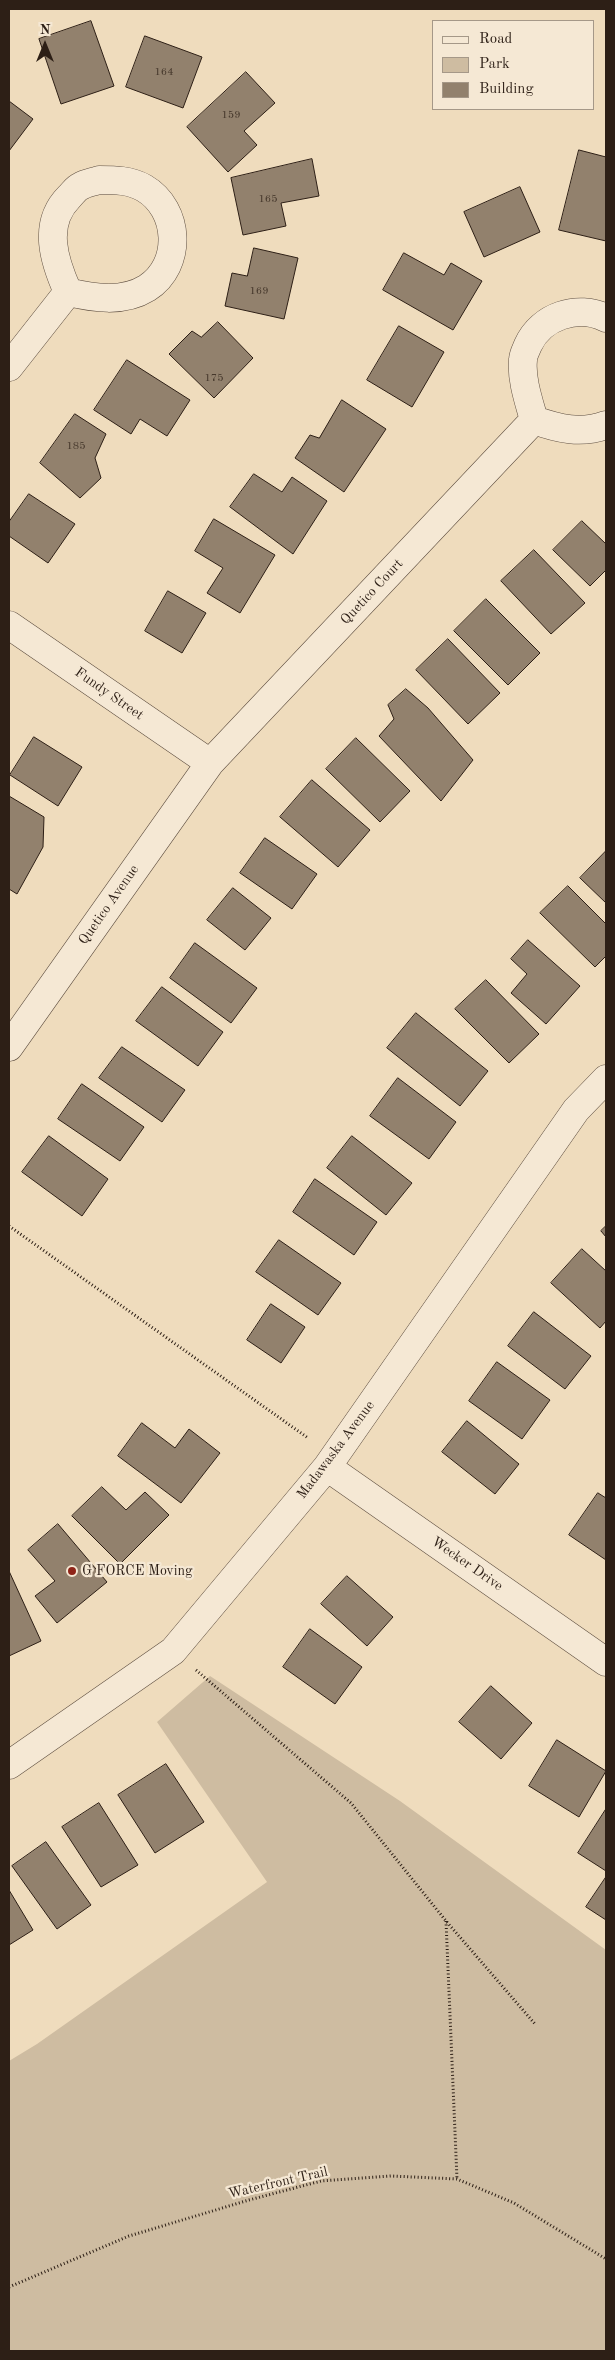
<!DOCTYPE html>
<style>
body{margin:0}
#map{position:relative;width:615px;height:2360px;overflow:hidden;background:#efdcbd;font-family:"Old Standard TT",serif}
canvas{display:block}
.frame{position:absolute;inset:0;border:10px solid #2d1f16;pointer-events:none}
.legend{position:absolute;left:432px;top:20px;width:162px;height:90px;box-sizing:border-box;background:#f5e8d4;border:1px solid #a59888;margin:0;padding:6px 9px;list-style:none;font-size:15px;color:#2d1f16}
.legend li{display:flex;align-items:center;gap:10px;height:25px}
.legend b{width:25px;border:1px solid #a59888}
.north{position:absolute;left:20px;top:20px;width:50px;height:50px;-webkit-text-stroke:4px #f5e8d4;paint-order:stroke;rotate:0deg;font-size:14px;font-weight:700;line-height:20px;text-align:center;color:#2d1f16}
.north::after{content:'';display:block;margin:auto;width:18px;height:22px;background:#2d1f16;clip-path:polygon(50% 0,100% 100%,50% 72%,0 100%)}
</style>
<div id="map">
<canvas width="615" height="2360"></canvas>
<div class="frame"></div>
<ul class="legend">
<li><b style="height:6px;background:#f5e8d4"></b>Road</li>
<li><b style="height:14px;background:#cebca1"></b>Park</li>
<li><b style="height:14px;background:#92816d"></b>Building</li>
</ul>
<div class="north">N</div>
</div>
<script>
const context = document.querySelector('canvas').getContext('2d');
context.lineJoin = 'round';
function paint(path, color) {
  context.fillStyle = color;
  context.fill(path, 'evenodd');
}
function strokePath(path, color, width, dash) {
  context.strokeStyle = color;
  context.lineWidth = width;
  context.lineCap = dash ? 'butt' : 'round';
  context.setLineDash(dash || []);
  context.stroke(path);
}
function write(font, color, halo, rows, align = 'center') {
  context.font = font + ' "Old Standard TT",serif';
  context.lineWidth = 4.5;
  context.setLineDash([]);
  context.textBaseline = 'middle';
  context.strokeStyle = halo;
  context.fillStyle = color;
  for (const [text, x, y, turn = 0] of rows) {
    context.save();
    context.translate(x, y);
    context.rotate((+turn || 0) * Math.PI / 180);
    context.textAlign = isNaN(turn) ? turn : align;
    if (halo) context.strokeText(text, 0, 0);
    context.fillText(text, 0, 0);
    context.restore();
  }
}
paint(new Path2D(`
 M210,1676L400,1801L606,1950V2351H9V2061L37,2044L267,1882L157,1722Z`), '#cebca1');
const building = new Path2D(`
 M91,21L114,86L61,104L39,39Z
 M145,36L202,57L183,108L126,87Z
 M246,72L275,103L244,131L257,145L228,172L187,127Z
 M9,101L33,119L9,151Z
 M579,150L606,157V241L559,230Z
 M312,159L319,196L281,203L286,226L243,235L231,178Z
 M520,187L540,232L484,257L464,212Z
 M254,248L298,258L284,319L225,306L232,273L247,276Z
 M404,253L444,275L451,263L482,281L453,330L383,290Z
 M218,322L253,358L214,398L169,354L192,331L201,337Z
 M399,326L444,352L412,407L367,380Z
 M127,360L190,400L167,436L140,419L131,434L94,410Z
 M342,400L386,429L344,492L295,458L310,435L319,438Z
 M75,414L106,434L95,458L101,478L80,498L40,463Z
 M254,474L282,492L292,477L327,501L293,554L230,507Z
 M29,494L75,524L48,563L9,536V522Z
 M214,519L275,555L240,613L207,593L223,568L195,551Z
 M582,521L606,544V570L590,586L553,550Z
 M534,550L585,603L551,634L501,581Z
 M168,591L206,613L182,653L145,631Z
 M486,599L540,653L508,685L454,631Z
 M448,639L500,693L468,724L416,670Z
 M406,689L428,708L473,760L441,801L379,736L394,719L388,705Z
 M34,737L82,767L58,806L10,775Z
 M356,738L410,791L380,822L326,769Z
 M312,780L370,830L338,867L280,817Z
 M9,796L44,817L43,847L17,894L9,889Z
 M265,838L317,874L292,909L240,873Z
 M606,851V903L580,878Z
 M568,886L606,924V956L595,967L540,913Z
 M233,888L271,918L245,950L207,920Z
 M528,940L580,986L546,1024L511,993L527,974L511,959Z
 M195,943L257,988L231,1023L170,978Z
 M486,980L539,1034L509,1063L455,1009Z
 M162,987L223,1032L198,1066L136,1021Z
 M416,1013L488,1071L460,1106L387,1048Z
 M122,1047L185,1090L162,1122L99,1078Z
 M398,1078L456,1122L429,1159L370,1116Z
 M82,1084L144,1127L120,1161L58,1119Z
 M49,1136L108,1179L82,1216L22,1172Z
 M352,1136L412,1183L386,1215L327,1168Z
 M315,1179L377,1222L354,1255L293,1212Z
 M606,1226V1237L601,1231Z
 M279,1240L341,1283L318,1315L256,1272Z
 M582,1249L606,1271V1321L600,1328L551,1283Z
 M271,1304L305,1327L281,1363L247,1340Z
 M534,1312L591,1356L565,1389L508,1346Z
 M497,1362L550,1400L522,1439L469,1401Z
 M467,1421L519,1464L495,1494L442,1452Z
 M142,1423L175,1448L189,1429L220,1453L181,1503L118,1456Z
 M102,1487L126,1510L145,1492L169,1515L120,1564L72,1516Z
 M598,1493L606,1498V1560L569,1535Z
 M58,1524L107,1582L57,1623L35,1596L55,1581L28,1550Z
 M9,1571L41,1641L9,1656Z
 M347,1576L393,1617L367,1646L321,1604Z
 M310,1629L362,1667L335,1704L283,1667Z
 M491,1686L532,1723L501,1759L459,1722Z
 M557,1740L606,1771L579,1817L529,1786Z
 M166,1764L204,1822L155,1853L118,1795Z
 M99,1803L138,1865L101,1887L62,1827Z
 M606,1809V1871L578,1853Z
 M46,1842L91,1905L57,1929L12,1866Z
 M606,1877V1920L586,1907Z
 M9,1890L33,1930L9,1945Z`);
paint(building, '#92816d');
strokePath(building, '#2d1f16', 1);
const minor = new Path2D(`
 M99,180C115,180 130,180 144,188C180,209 183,265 147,288C123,303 93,298 68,292C54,261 42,224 69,197C73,193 76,188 81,186C86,183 93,182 99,180Z
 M9,367L68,292
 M534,420C529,402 521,379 523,360C523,355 526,350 528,345C541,316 578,304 606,318
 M534,420C559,429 581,434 606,425
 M9,625L210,763
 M9,1047L210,763L534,420
 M327,1467L606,1662
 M9,1765L173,1651L327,1467L576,1110L606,1079`);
strokePath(minor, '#5e4e40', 29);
strokePath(new Path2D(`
 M9,1226L308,1438
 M196,1670L351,1803L446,1921L535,2024
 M446,1921L457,2179
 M9,2287L129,2236L249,2200L321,2181L391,2176L457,2179L514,2203L606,2259`), '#2d1f16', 3, [1, 2.5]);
strokePath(minor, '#f5e8d4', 28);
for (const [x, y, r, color] of [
 [72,1571,5,"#8f2418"]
]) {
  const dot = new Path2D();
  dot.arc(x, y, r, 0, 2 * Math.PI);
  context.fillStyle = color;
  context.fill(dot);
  strokePath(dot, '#f5e8d4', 2);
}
write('11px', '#46382c', null, [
 ["164",164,72],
 ["159",231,115],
 ["165",268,199],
 ["169",259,291],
 ["175",214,378],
 ["185",76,446]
]);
write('14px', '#2d1f16', '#f5e8d4', [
 ["Quetico Court",372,592,-47],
 ["Fundy Street",109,694,35],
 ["Quetico Avenue",109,905,-55],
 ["Madawaska Avenue",336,1450,-53],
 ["Wecker Drive",467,1564,35],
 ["Waterfront Trail",278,2183,-13]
]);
write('14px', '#2d1f16', '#f5e8d4', [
 ["G FORCE Moving",82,1571]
], 'left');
</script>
